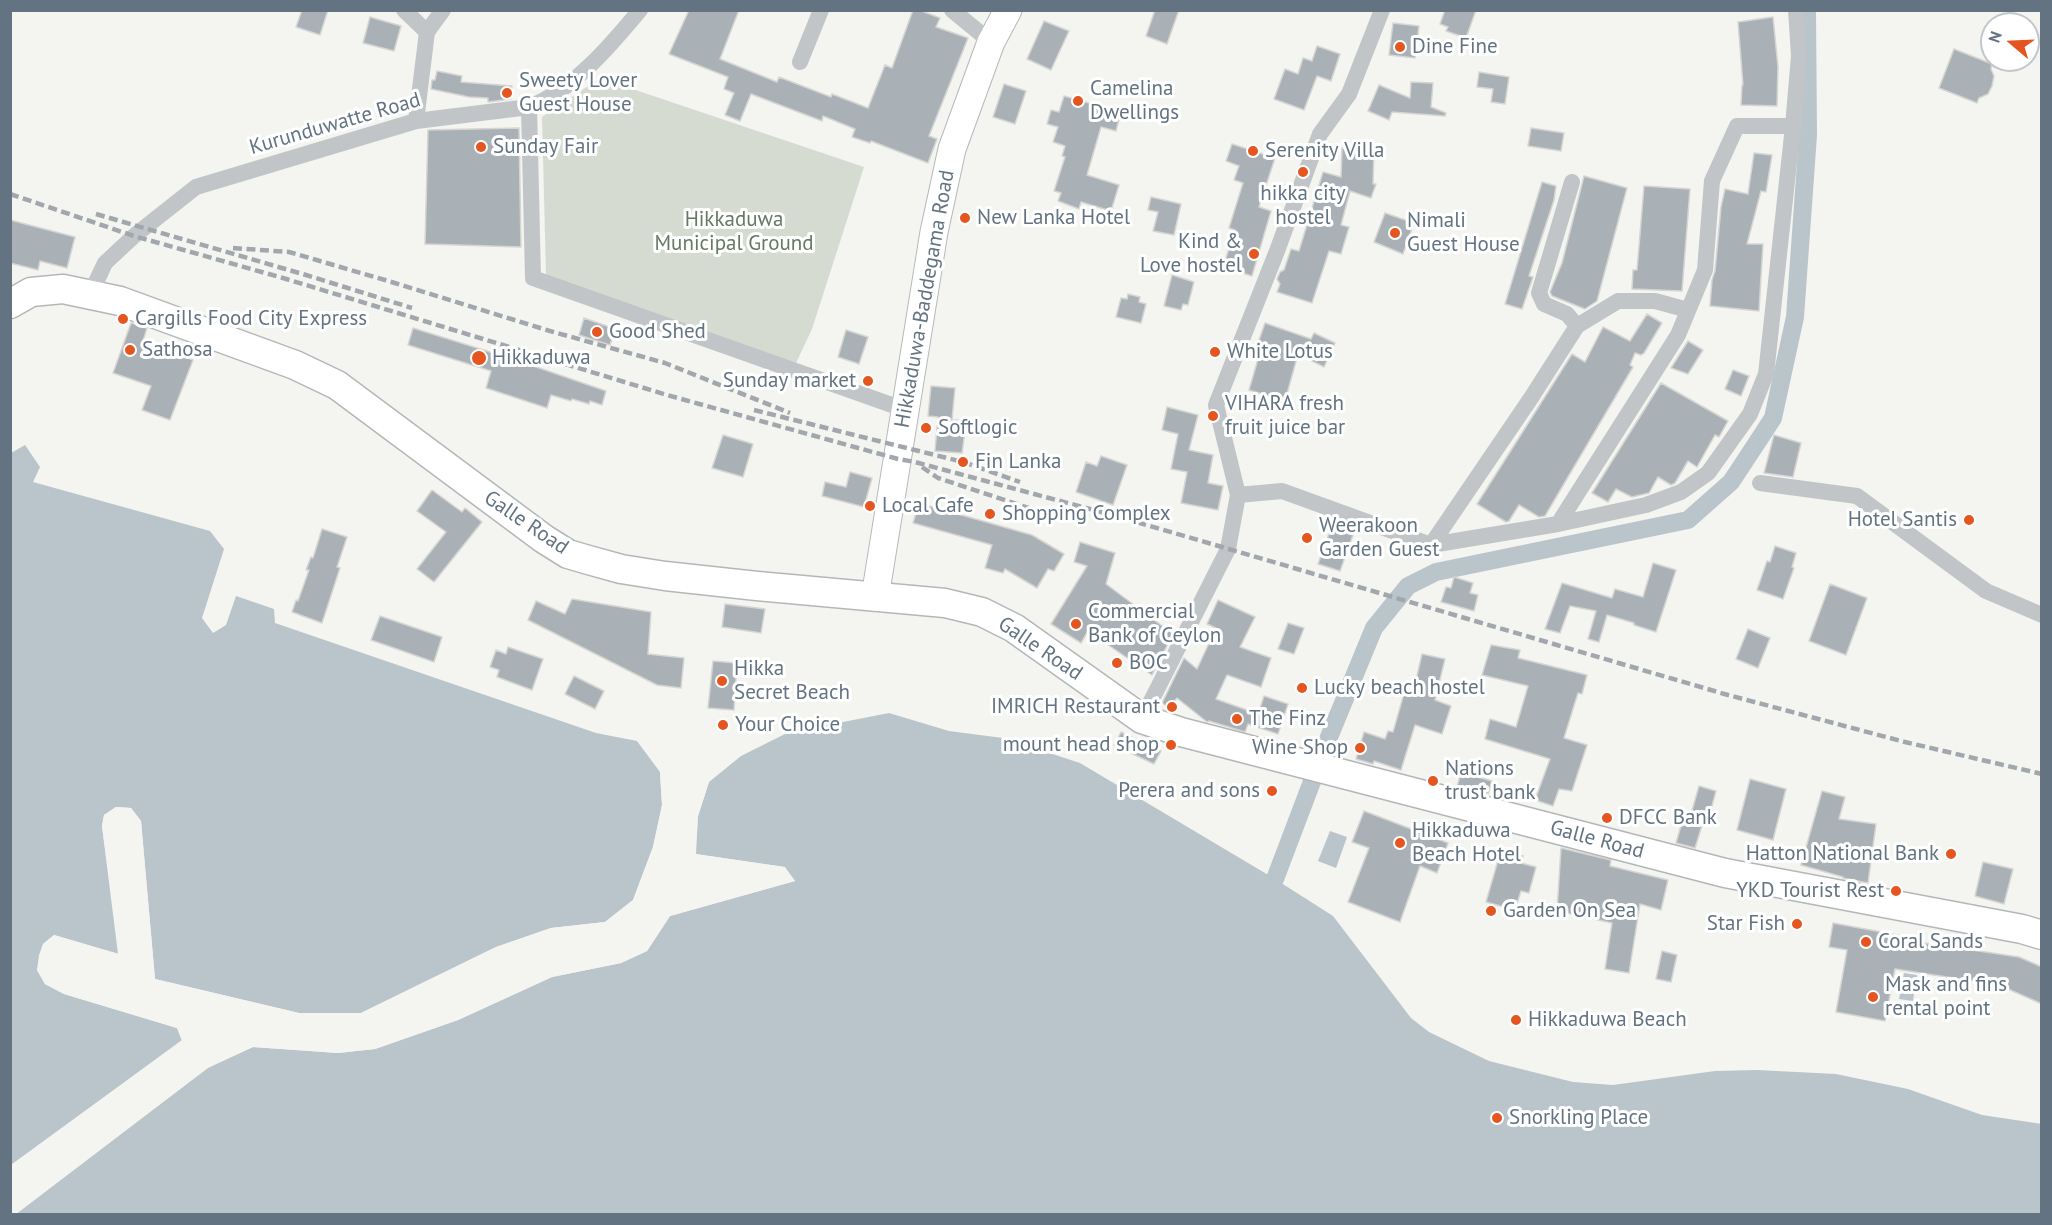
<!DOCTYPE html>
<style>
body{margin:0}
#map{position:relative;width:2052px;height:1225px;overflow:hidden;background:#f4f4f0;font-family:"PT Sans",sans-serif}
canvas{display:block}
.frame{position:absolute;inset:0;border:12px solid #637381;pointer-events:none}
.north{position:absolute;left:1980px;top:12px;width:60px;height:60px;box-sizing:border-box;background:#fff;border:2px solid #c1c7cd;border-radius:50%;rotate:289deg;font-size:16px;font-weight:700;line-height:24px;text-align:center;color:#637381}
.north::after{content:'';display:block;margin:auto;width:21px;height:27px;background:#e45520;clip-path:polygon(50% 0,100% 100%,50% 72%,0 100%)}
</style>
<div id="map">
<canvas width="2052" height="1225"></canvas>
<div class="frame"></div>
<div class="north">N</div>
</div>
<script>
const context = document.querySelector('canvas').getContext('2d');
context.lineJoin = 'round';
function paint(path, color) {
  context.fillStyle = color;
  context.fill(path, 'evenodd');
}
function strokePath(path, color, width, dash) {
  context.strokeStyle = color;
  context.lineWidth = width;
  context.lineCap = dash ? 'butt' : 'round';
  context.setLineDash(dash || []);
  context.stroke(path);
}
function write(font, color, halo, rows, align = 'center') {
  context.font = font + ' "PT Sans",sans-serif';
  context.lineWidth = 6;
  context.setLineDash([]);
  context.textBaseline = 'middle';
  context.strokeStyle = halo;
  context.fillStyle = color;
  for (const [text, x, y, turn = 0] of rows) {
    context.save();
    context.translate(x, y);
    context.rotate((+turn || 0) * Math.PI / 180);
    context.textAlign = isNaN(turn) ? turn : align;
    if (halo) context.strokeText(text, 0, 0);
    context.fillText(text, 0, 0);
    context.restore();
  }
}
paint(new Path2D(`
 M600,78L864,167L812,329L796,363L546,275L542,117Z`), '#d5dbd1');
paint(new Path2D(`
 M25,445L40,467L33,482L210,531L224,549L202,618L213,633L226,625L236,596L274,609L275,623L596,733L637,741L660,772L662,805L653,847L633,900L605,922L551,928L496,947L361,1013H299L155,979L141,821L131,808L116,807L104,815L102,826L119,954L54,935L43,944L37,970L45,984L64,994L177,1028L182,1041L11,1165V453Z
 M889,713L949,731L1003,738L1080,763L1275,879L1333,916L1411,1018L1429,1032L1489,1061L1573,1082L1613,1085L1715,1071L1757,1070L1836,1074L1908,1089L1982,1115L2042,1124L2041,1214H16L208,1067L253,1047L338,1053L375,1049L458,1020L552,977L621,963L647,951L670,916L795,881L784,867L695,854L698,816L709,782L741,756L787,733Z
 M1330,831L1347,837L1336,868L1318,861Z
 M1904,973L1917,975L1913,1001L1899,999Z`), '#bac5cb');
paint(new Path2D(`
 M660,772H663L664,805L656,848L635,902L607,924L551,931L497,949L361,1016H298L153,982L138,822L130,811L117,810L107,817L105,827L121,956L118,957L55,938L46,946L42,956L40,969L47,981L66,991L178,1025L185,1042L10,1168L11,1165L182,1040L177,1028L64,994L45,984L37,970L39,955L43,944L54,935L118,954L102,826L104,815L116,807L131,808L141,821L155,979L299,1013H361L496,947L551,928L605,922L633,900L653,847L662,805Z
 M706,781L709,782L698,816L696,854L785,867L795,881L670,916L647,951L621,963L552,977L458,1020L375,1049L338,1053L253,1047L208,1068L16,1214H13L207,1065L252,1045L338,1050L374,1047L457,1017L551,974L620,960L645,949L668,913L790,879L783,869L693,857L695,816Z`), '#f4f4f0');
strokePath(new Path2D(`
 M1275,879L1327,742L1374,628L1408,586L1436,572L1688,520L1731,482L1762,435L1773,418L1795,317L1808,135L1807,10`), '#bac5cb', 18);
const building = new Path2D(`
 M302,10H328L320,35L296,27Z
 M689,10H739L720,59L777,82L779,77L831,97L832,94L868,108L885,65L892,68L913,10H919L940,18L936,27L968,38L929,136L937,139L928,163L871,141L870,143L852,137L855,129L823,116L822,121L751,94L740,121L725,115L734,93L724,89L728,77L669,54Z
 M1155,10H1179L1167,44L1146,36Z
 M1445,10H1476L1466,38L1446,31L1448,27L1440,24Z
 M370,17L401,26L394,51L363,43Z
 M1773,17L1778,67L1777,106L1741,105L1742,85H1743L1738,22Z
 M1044,21L1069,31L1051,70L1027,59Z
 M1393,23L1419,26L1415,58L1389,55Z
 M1317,46L1340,54L1331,81L1317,76L1304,110L1274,99L1285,69L1298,74L1303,58L1312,61Z
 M1954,49L1992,64L1991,69L1994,76L1992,86L1988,94L1979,98L1977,103L1939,88Z
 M437,71L462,76L461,82L512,86L511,99L488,102V98L469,97L431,89L432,80H435Z
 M1479,72L1509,77L1505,104L1491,102L1493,89L1477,87Z
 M1411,82L1433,83L1431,107L1446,113L1445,116L1392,112L1389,120L1368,111L1379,85L1410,98Z
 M1004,84L1026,91L1015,124L993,117Z
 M1064,96L1121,112L1116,131L1101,127L1087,175L1119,185L1111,211L1081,202L1079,209L1058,201L1061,193L1054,191L1065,157L1062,156L1065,146L1053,142L1058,127L1047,124L1051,110L1059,112Z
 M519,128L521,247L425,244L428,130Z
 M1531,128L1564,133L1561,151L1528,146Z
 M1232,144L1275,158L1259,207L1271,211L1252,276L1223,267L1235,230L1229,228L1243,183L1234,180L1239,166L1226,161Z
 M1342,148L1374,149L1373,184H1376L1371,198L1350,191L1341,225L1349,227L1341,254L1329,251L1312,303L1277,292L1280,284L1277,279L1280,272L1284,270L1291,249L1299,251L1323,172L1341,177Z
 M1754,153L1772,155L1766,192L1761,191L1747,244H1763L1759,311L1710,306L1712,280L1715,271L1721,207L1725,189L1748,194Z
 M1584,176L1627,188L1597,301L1585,309L1552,296L1550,292L1562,263Z
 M1542,182L1556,186L1554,200L1529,276L1533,277L1522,309L1505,304Z
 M1644,186L1690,189L1682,291L1632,289L1633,270H1637Z
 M1151,197L1181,204L1174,235L1153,231L1158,212L1148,210Z
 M1385,213L1414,223L1403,254L1374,242Z
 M10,220L75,237L67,268L40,261L38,270L10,263Z
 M1172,275L1194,282L1188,305L1183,304L1181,310L1164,306Z
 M1128,294L1140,297L1139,302L1146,304L1141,323L1116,317L1121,298L1127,299Z
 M1647,314L1662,323L1644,353L1641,355L1635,353L1630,365L1633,367L1545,516L1539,517L1519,505L1509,521L1506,522L1477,504L1572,354L1585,362L1603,327L1630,341Z
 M584,318L615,329L610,345L579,335Z
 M131,323L147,328L143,341L193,360L170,420L142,410L151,386L113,373Z
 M1265,323L1311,339L1314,333L1335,343L1324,367L1298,354L1285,401L1249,390L1262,345L1258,343Z
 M413,328L519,361L606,391L602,405L590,401L589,404L572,399L571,401L551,395L547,408L486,388L491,371L408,345Z
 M846,330L868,337L859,364L838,357Z
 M1688,341L1703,350L1688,374L1671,368Z
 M1733,370L1749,376L1741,396L1725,389Z
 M1661,383L1728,421L1719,437L1715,435L1697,467L1688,461L1675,483L1671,485L1658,477L1649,493L1632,497L1616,489L1608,502L1592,493Z
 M931,386L955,388L952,420H958L957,431H965L962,453L935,451L938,417L928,416Z
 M1167,407L1198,415L1189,450L1213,455L1208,483L1223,486L1218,510L1181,503L1187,472L1171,469L1178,434L1162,430Z
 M723,435L753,444L743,477L712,468Z
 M1774,435L1801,443L1793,477L1764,473Z
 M1101,456L1127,465L1113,505L1076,492L1086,462L1097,466Z
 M850,472L872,478L864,507L822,496L825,482L846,487Z
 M432,490L462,512L465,508L482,522L434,582L417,569L446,532L417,511Z
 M919,503L1032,535L1064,554L1054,571L1048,569L1037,588L1005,569L1003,573L985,568L992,545L913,523Z
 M1331,528L1353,535L1340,571L1318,564Z
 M322,529L347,537L337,567L340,568L322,623L292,612L296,600L298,601L309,570H306L311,557L313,558Z
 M1080,542L1115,553L1106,584L1173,634L1152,675L1088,631L1081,643L1051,624L1087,566L1074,562Z
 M1775,546L1796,553L1792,567L1794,568L1783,599L1757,590L1767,561L1770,562Z
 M1653,563L1676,570L1656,632L1634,625V623L1607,615L1599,642L1588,639L1596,611L1570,606L1560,633L1545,629L1562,583L1612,598L1615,589L1643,597Z
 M1454,577L1473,583L1470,593L1478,595L1474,611L1441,602L1446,587L1451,588Z
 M1830,584L1867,598L1846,655L1809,641Z
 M572,599L651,612L648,654L684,658L681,688L657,685L528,620L536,601L565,614Z
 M1218,600L1255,617L1240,647L1271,658L1261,687L1227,675L1216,699L1258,714L1264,696L1288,704L1278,734L1248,724L1245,732L1209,721L1207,722L1177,698L1169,708L1162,703L1184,658L1197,669L1216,628L1207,624Z
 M725,604L765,609L761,633L722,627Z
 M380,616L442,637L434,662L371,640Z
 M1288,623L1304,628L1294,654L1278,649Z
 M1748,629L1770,638L1758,668L1736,659Z
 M1491,645L1520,650L1518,658L1587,675L1582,694L1578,693L1564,738L1587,745L1572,791L1559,789L1553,806L1535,800L1550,759L1485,739L1490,719L1516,727L1528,686L1482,675Z
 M508,647L543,659L532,690L497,677L499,670L490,667L496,650L506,654Z
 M1422,654L1445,659L1435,700L1451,706L1442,734L1415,725L1401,770L1374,761L1373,764L1356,759L1364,732L1385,739L1388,731L1393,732L1405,690L1413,693Z
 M713,661L737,663L734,710L708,708Z
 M574,676L604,691L595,709L565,694Z
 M1121,732L1161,751L1154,764L1114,745Z
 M1461,772L1492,781L1488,794L1457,787Z
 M1750,779L1786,789L1773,840L1737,830Z
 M1699,786L1716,791L1709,817L1705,816L1695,848L1676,843L1685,812L1691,814Z
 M1822,791L1845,797L1839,819L1876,824L1868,883L1843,878V877L1801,865Z
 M1364,811L1448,843L1437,873L1420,866L1400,922L1348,902L1369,848L1352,842Z
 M1561,848L1611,860L1610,866L1668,880L1661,910L1640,904L1629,973L1605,969L1612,923L1557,911Z
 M1510,852L1523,856L1521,863L1536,867L1529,893L1521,891L1515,910L1486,902L1499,857L1508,859Z
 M1983,862L2013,869L2004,904L1975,896Z
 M1833,923L1919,939L1918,942L2019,957L2042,967V1004L1999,985L1895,969L1885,1021L1836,1012L1847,950L1829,947Z
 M1662,951L1677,955L1671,982L1656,979Z`);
paint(building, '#aab1b6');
strokePath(building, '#d5d5d3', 1.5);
const primary = new Path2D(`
 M875,597L934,232L952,149L991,42L1008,10`);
const trunk = new Path2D(`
 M10,304L31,292L63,289L120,301L295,365L337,385L544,539L568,554L585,559L621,569L665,576L757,586L945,603L982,612L1014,628L1142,719L1181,732L1725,873L2022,929L2042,935`);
strokePath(primary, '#b4b8bc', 29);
strokePath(trunk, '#b4b7ba', 31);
strokePath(new Path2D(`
 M404,10L427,32L416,121
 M952,10L991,42
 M427,32L443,10
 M800,62L821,10
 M529,107L533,278L906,410
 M1793,126L1799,56L1796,10
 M1572,182L1539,293L1544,304L1567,314L1577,326
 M90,295L105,263L134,236L196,187L416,121L529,107C572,91 611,45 640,10
 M1760,483L1857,496L1986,591L2042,615
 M1238,495L1282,491L1431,545L1558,524L1678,335L1705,270L1712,181L1737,126H1793L1766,374L1750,414L1708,473L1681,492L1646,505L1558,524
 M1431,545L1531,398L1577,326L1618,301H1655L1688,310
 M1142,719L1228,549L1238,495L1216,405L1277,251L1320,134L1349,94L1382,10`), '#c1c5c8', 16);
strokePath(primary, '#fff', 27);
strokePath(trunk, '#fff', 28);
strokePath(new Path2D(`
 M10,194L134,236L283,278L667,395L898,459L915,462L1116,516L1728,695L1905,742L2042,774
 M96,214L306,275L412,308
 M233,248L289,252L385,280L550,331L665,363L790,413
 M754,410L963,462L1020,482
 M922,467L938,478L1044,513`), '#a2a7ad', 4.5, [9, 4.5]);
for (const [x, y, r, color] of [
 [1400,47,6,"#e45520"],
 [507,93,6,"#e45520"],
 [1078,101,6,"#e45520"],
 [481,147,6,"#e45520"],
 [1253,151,6,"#e45520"],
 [1303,172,6,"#e45520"],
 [965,218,6,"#e45520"],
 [1395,233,6,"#e45520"],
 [1254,254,6,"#e45520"],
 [123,319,6,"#e45520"],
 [597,332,6,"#e45520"],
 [130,350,6,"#e45520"],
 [1215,352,6,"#e45520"],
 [479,358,8,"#e45520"],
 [868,381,6,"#e45520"],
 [1213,416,6,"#e45520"],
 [926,428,6,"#e45520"],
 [963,462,6,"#e45520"],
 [870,506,6,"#e45520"],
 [990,514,6,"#e45520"],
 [1969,520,6,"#e45520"],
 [1307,538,6,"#e45520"],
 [1076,624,6,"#e45520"],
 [1117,663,6,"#e45520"],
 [722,681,6,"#e45520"],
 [1302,688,6,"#e45520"],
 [1172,707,6,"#e45520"],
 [1237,719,6,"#e45520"],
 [723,725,6,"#e45520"],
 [1171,745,6,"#e45520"],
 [1360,748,6,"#e45520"],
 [1433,781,6,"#e45520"],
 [1272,791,6,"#e45520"],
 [1607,818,6,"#e45520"],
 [1400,843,6,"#e45520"],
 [1951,854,6,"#e45520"],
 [1896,891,6,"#e45520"],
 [1491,911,6,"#e45520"],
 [1797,924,6,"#e45520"],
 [1866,942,6,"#e45520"],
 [1873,997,6,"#e45520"],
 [1516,1020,6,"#e45520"],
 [1497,1118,6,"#e45520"]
]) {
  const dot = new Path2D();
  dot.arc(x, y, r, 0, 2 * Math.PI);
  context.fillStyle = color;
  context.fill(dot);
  strokePath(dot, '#fff', 2);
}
write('21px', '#637381', '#fff', [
 ["Dine Fine",1412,47],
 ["Sweety Lover",519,81],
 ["Guest House",519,105],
 ["Camelina",1090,89],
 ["Dwellings",1090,113],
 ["Sunday Fair",493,147],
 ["Serenity Villa",1265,151],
 ["hikka city",1303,194,"center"],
 ["hostel",1303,218,"center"],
 ["New Lanka Hotel",977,218],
 ["Nimali",1407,221],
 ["Guest House",1407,245],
 ["Kind &",1242,242,"right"],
 ["Love hostel",1242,266,"right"],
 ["Cargills Food City Express",135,319],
 ["Good Shed",609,332],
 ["Sathosa",142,350],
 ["White Lotus",1227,352],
 ["Hikkaduwa",492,358],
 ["Sunday market",856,381,"right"],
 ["VIHARA fresh",1225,404],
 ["fruit juice bar",1225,428],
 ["Softlogic",938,428],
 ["Fin Lanka",975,462],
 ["Local Cafe",882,506],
 ["Shopping Complex",1002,514],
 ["Hotel Santis",1957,520,"right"],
 ["Weerakoon",1319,526],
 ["Garden Guest",1319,550],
 ["Commercial",1088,612],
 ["Bank of Ceylon",1088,636],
 ["BOC",1129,663],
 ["Hikka",734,669],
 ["Secret Beach",734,693],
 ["Lucky beach hostel",1314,688],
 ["IMRICH Restaurant",1160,707,"right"],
 ["The Finz",1249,719],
 ["Your Choice",735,725],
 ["mount head shop",1159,745,"right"],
 ["Wine Shop",1348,748,"right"],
 ["Nations",1445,769],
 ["trust bank",1445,793],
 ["Perera and sons",1260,791,"right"],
 ["DFCC Bank",1619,818],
 ["Hikkaduwa",1412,831],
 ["Beach Hotel",1412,855],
 ["Hatton National Bank",1939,854,"right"],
 ["YKD Tourist Rest",1884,891,"right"],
 ["Garden On Sea",1503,911],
 ["Star Fish",1785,924,"right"],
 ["Coral Sands",1878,942],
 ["Mask and fins",1885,985],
 ["rental point",1885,1009],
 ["Hikkaduwa Beach",1528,1020],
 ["Snorkling Place",1509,1118]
], 'left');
write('21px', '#637381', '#fff', [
 ["Kurunduwatte Road",335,124,-16],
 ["Hikkaduwa-Baddegama Road",925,299,-80],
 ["Galle Road",526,523,34],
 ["Galle Road",1040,649,34],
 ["Galle Road",1597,840,15]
]);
write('21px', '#657962', '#fff', [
 ["Hikkaduwa",734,220],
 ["Municipal Ground",734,244]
]);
</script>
